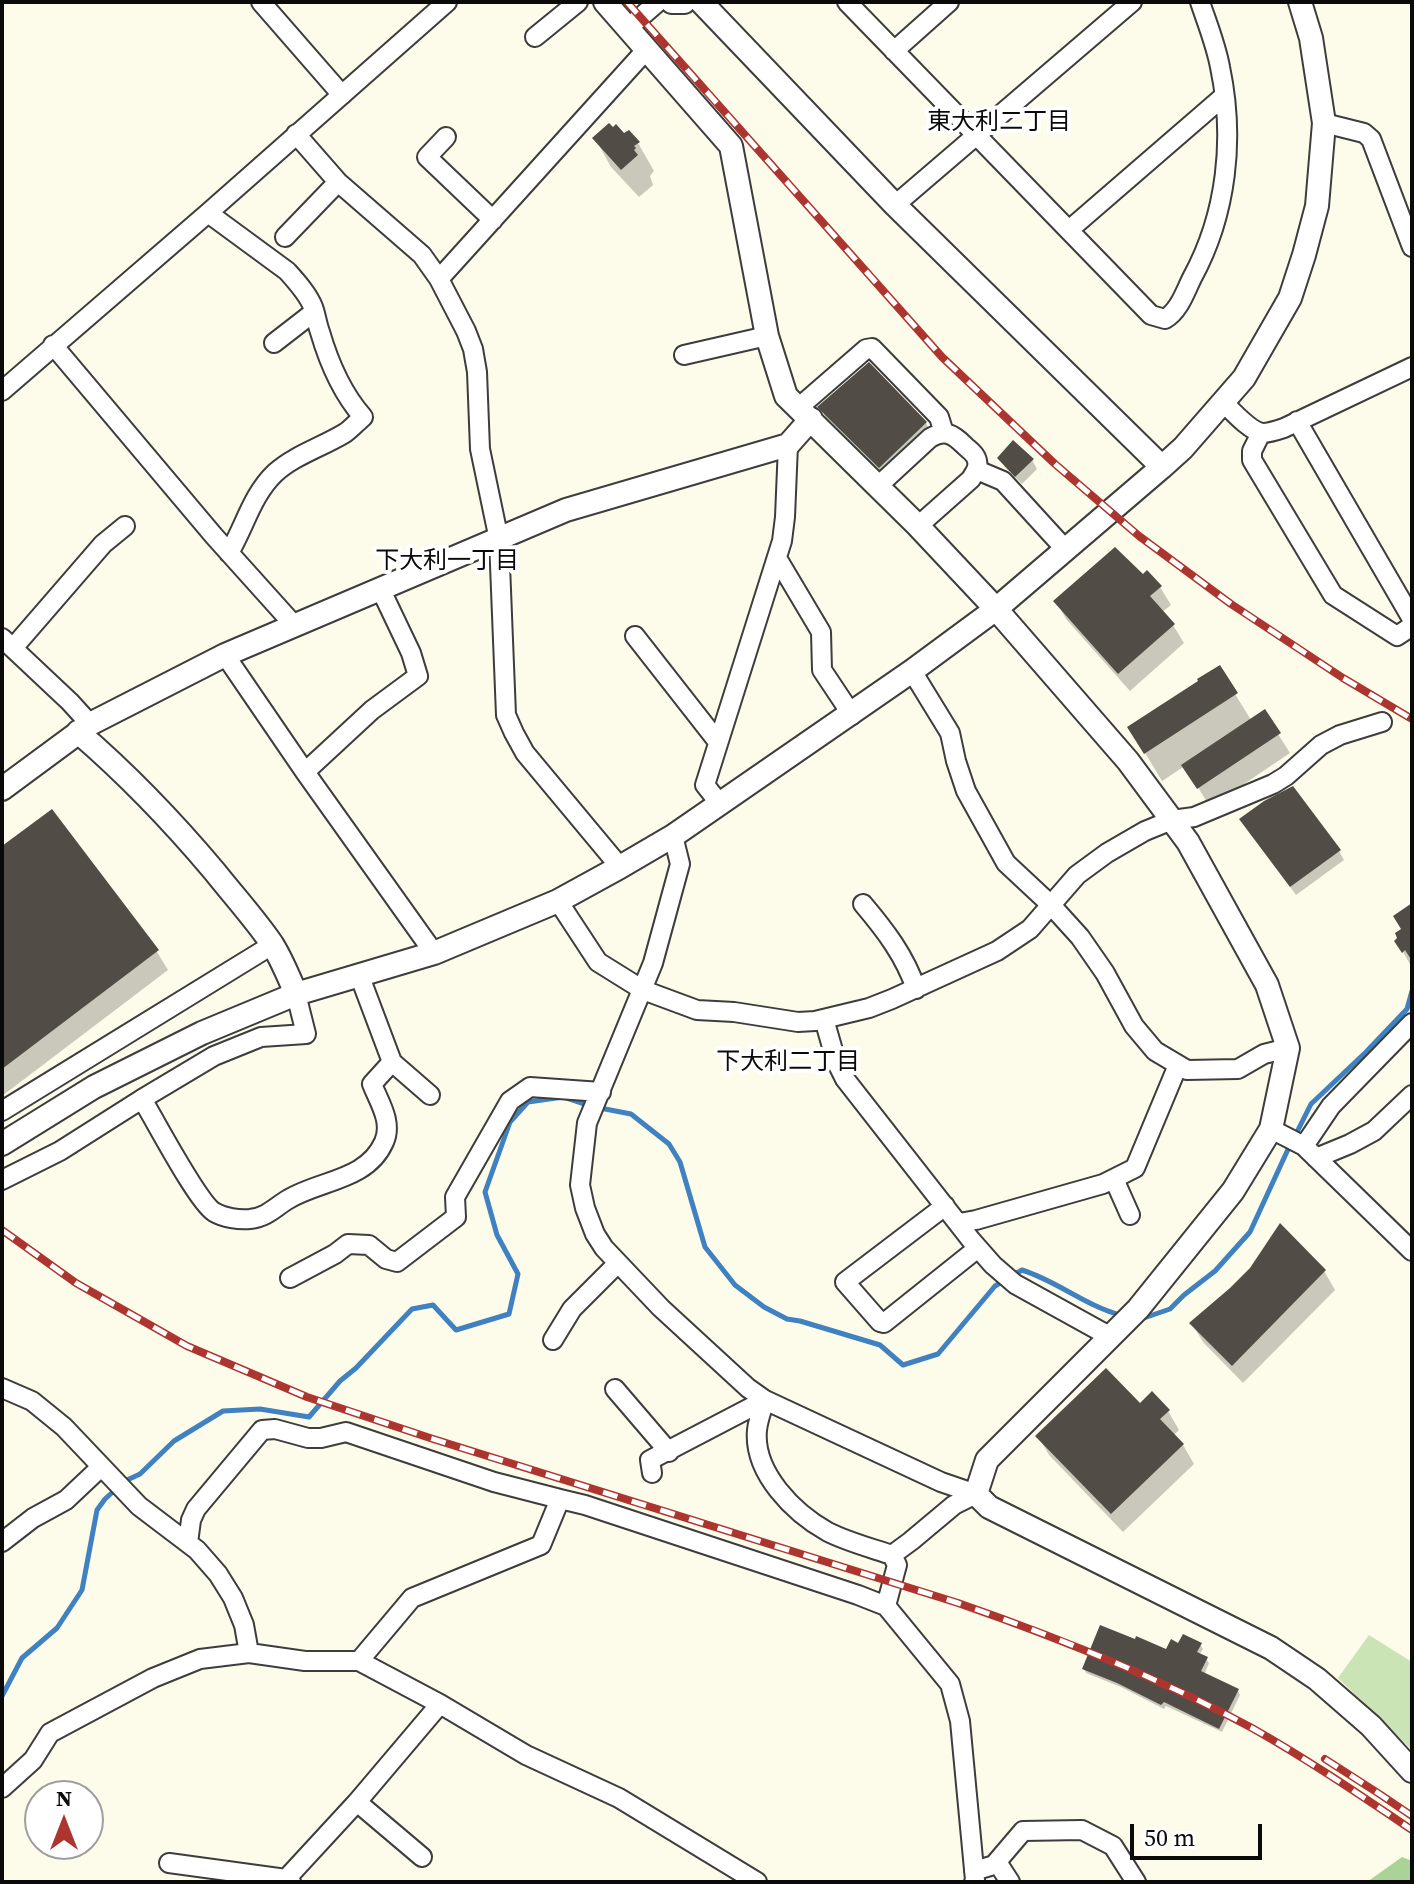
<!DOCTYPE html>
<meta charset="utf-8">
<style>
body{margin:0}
#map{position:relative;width:1414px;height:1884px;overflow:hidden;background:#fdfbe9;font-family:"Source Serif 4",serif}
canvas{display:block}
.frame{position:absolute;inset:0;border:4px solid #0a0a0a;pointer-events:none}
.north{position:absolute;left:24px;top:1780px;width:80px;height:80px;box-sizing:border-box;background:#fff;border:2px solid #9d9d9d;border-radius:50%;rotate:0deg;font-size:22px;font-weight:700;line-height:32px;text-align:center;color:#0a0a0a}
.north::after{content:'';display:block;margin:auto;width:28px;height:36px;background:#ad352f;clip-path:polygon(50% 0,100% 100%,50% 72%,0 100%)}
.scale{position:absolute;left:1130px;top:1824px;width:132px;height:36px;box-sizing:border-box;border:4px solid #0a0a0a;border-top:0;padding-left:10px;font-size:24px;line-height:28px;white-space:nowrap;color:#0a0a0a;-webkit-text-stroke:6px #fff;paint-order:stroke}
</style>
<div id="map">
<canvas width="1414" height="1884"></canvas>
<div class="frame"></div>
<div class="north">N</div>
<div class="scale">50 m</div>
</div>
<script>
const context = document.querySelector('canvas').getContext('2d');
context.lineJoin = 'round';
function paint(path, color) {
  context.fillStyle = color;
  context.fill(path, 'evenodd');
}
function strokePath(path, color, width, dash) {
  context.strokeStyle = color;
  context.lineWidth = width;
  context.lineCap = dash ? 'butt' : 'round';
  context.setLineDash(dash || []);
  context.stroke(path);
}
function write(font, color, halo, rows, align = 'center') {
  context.font = font + ' "Source Serif 4","Noto Sans JP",serif';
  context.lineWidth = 8;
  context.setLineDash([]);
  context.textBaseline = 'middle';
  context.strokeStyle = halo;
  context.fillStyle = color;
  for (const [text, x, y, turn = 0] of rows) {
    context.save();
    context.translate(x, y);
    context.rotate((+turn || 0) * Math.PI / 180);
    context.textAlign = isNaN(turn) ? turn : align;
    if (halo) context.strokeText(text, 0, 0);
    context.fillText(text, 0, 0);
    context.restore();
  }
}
paint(new Path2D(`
 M1369,1635L1412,1662V1750L1338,1678Z`), '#cae4b6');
paint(new Path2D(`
 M1402,1857L1412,1861V1882H1367Z`), '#acd397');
paint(new Path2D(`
 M624,136L638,143L654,171L650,176L653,185L639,197L611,167L595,138Z
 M869,365L926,423L932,434L886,478L826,418L820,407Z
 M999,458L1032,460L1037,469L1022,484L1005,467Z
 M1143,577L1160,587L1171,605L1162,612L1173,625L1184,643L1130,691L1066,619L1056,601Z
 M1219,668L1251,720L1264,712L1290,753L1210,807L1185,766L1162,781L1130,728Z
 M51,812L157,952L168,970L2,1096V849Z
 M1247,828L1339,851L1344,860L1296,895Z
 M1412,905V968L1397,941L1403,930Z
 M1324,1271L1335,1290L1243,1383L1203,1342L1192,1324Z
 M1140,1406L1168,1411L1179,1430L1174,1435L1183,1445L1194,1464L1123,1532L1049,1455L1038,1436Z
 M1200,1644L1203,1649L1199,1655L1206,1659L1209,1663L1204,1675L1238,1691L1240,1695L1222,1732L1166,1706L1164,1709L1121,1687L1086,1673L1084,1669L1167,1651L1179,1646Z`), '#0003');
strokePath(new Path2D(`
 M600,1108L631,1114L669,1144L680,1162L705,1247L735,1285L764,1307L787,1319L800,1321L880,1345L903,1365L938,1354L995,1286L1022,1270C1057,1281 1084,1305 1120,1315
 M1295,1136L1311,1104L1366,1052L1407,1009L1412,991
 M1141,1319L1170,1309L1184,1295L1215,1271L1250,1232L1290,1145
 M2,1696L22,1658L57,1628L82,1590L97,1510L105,1499L125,1481L140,1474L174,1441L223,1411L260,1409L309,1417L340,1381L356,1368L412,1309L433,1305L456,1330L509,1314L518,1274L497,1235L485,1192L510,1122L528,1102L563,1097L590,1106`), '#3f81c1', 5);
paint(new Path2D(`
 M609,123L613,127L616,124L624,133L629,130L640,142L634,146L636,148L634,150L638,155L621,170L592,138Z
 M869,362L927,422L879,468L817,407Z
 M1013,440L1034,459L1015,477L997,458Z
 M1115,547L1143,574L1147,570L1162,586L1150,596L1175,624L1118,674L1053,601Z
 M1220,665L1238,693L1144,754L1127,727L1198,681L1197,679Z
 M1265,709L1281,733L1197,789L1181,765Z
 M1293,786L1341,850L1290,887L1239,819L1264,801Z
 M52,809L159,950L2,1069V846Z
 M1412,903V961L1405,950L1402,953L1394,941L1397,938L1395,933L1401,929L1393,916Z
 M1280,1223L1326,1270L1232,1366L1189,1323L1230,1288L1250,1268Z
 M1106,1368L1140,1403L1152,1391L1170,1410L1160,1419L1184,1444L1111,1514L1035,1436Z
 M1100,1625L1135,1639L1136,1636L1166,1649L1171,1639L1178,1643L1183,1634L1202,1643L1197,1652L1208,1657L1201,1671L1239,1689L1219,1729L1164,1702L1161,1705L1117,1683L1082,1669Z`), '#524c47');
const minor = new Path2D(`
 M261,2L342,95
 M847,2L1151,315L1165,319C1179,311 1185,292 1192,278C1227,214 1235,138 1220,67C1216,45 1207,23 1200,2
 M628,28L658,2
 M535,37L578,2
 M894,51L949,2
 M1324,123L1364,133L1371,139L1412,247
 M296,134L338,182L422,255L439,279L466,331L473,349L477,372L480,449L499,540L506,715L514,733L525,753L620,867
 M446,137L427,157L493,220
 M895,205L1132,2
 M208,213L287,271C296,281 308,294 313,307C316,315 317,324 320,332C329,363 342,393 363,417C357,422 351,429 345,433C322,447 295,455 275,473C252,495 245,526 229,553
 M1069,230L1224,96
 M285,237L338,182
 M439,279L647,49
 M274,343L314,312
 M53,345L214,536L294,625
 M684,355L767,336
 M2,391L208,213L447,2
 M1224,403C1232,411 1251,432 1263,433C1269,433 1278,430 1284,428L1412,367
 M798,408L866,349L872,348L939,417L944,433
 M1297,421L1412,619
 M1261,433L1252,451V460L1333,595L1397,636L1412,626
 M977,470L1003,481L1066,550
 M878,486L930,438C945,429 953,434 965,446C969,450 976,454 977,461C979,468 974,473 971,479L918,526
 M777,558L821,632L822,670L852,715
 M635,636L718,742
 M2,638L70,702L90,724
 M13,648L103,544L125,526
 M225,655L305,772L434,953
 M912,671L950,733L956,761L966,791L1006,863L1051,905L1080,937L1105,973L1134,1026L1155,1051L1187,1070L1238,1069L1264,1054L1288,1048
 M305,772L372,710L418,676L411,653L380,588
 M720,804L705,785L782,541L785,517L788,445
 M673,836L680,864L653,963L587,1123L580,1185L585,1208L595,1234L604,1248L661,1308L748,1388L765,1400L941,1482L976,1494
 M558,901L598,962L643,990L697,1010L734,1012L798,1022L815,1021L869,1008L892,999L997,951L1030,929L1077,875L1107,853L1145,831L1172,820L1194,817L1273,784L1286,776L1321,745L1340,735L1382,722
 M863,904C885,930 905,956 916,989
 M360,977L392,1062L430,1095
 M824,1019L836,1061L845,1079L971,1240L993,1265L1015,1284L1109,1336
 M142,1099C155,1120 197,1201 214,1212C224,1218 239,1220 250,1219C267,1217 274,1208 287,1200C319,1180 367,1181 384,1142C393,1122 379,1102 372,1084L392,1062
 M2,1111L272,945
 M1271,1129L1304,1146L1412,1251
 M1304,1146L1331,1106L1412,1023
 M1316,1158L1350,1144L1374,1131L1412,1095
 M1114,1179L1130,1215
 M2,1180L60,1151L142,1099L214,1056L261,1037L306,1034L296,994
 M945,1206L845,1282L880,1322L884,1323L978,1248
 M959,1223L976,1220L1103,1184L1135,1168L1178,1065
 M290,1278L335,1254L348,1244L369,1245L386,1259L397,1262L456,1217L455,1197L510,1101L530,1087L601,1092
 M553,1340L572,1309L618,1263
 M2,1388L32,1401L64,1427L139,1506L197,1550L218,1574L233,1598L244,1625L249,1653
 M615,1389L669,1452
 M765,1400C762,1409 758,1420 757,1430C753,1473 794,1513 828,1532C848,1542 871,1548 892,1555
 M652,1473L650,1460L765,1400
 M2,1542L33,1518L66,1500L101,1467
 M188,1543L191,1520L196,1509L262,1430L275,1429L308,1438H321L346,1432L494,1482L560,1499
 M886,1606L897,1565L892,1555L911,1541L954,1505L976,1494
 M359,1661L412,1598L541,1545L560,1499L585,1505L858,1595L886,1606L950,1684L960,1721L975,1880L974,1882
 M2,1788L33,1760L50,1733L153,1678L200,1659L249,1653L305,1661H359L440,1704L526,1755L619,1798L757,1882
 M357,1802L422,1857
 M997,1862L1010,1882
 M169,1863L286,1879L291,1882
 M974,1871L994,1865L1023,1831L1082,1830L1113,1846L1136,1882
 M286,1879L357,1802L440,1704`);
const tertiary = new Path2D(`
 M605,2L731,146L767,336L786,396L918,526L996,609L1128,761L1188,842L1267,985L1288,1048L1271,1129L1233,1191L1138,1309L987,1460L976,1494L989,1507L1271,1648L1317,1679L1371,1726L1412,1771
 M672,2H684
 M701,2L895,205L1162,467
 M78,732C128,775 173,822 215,872C234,896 255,919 272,944C282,960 289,977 296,994
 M2,789L90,724L225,655L566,510L788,445L811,419
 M2,1144L94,1087L202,1033L296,994L434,953L558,901L620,867L673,836L912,671L996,609L1162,467L1183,448L1244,378L1290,298L1304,255L1317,206L1324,123L1311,38L1300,2`);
strokePath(minor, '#3d3d3d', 22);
strokePath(tertiary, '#3d3d3d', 26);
strokePath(minor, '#fff', 18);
strokePath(tertiary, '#fff', 22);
const rail = new Path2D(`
 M627,2L942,357L1055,464L1139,536L1231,604L1343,678L1412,719
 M2,1230L76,1283L187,1346L307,1397L430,1438L958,1603C1059,1638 1158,1677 1252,1728C1307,1759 1360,1795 1412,1830
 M1325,1759L1381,1795L1412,1816`);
strokePath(rail, '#ad352f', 8);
strokePath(rail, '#fff', 5, [15]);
write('24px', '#0a0a0a', '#fff', [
 ["東大利二丁目",999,123],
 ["下大利一丁目",447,562],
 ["下大利二丁目",788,1063]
]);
</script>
